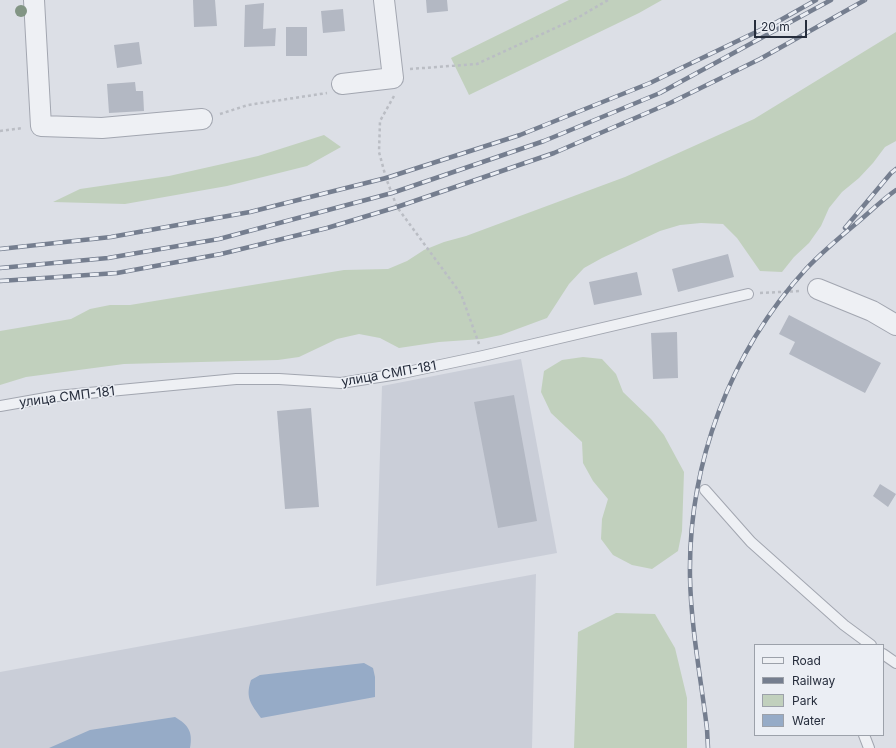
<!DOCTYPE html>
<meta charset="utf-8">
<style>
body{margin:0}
#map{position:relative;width:896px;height:748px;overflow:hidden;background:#dcdfe6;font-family:Inter,sans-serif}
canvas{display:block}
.legend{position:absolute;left:754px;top:644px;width:130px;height:92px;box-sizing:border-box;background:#ebeef4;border:1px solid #9ca1aa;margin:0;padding:5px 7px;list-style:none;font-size:12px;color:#262d3c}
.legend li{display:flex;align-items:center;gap:8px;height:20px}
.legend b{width:20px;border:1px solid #9ca1aa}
.scale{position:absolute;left:754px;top:20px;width:53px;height:18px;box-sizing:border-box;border:2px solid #262d3c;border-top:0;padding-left:5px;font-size:12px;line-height:14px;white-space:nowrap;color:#262d3c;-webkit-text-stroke:3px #ebeef4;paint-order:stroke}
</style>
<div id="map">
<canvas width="896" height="748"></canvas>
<ul class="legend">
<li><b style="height:5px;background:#eef0f4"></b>Road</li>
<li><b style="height:5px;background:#757e8f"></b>Railway</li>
<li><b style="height:11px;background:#c1d0bd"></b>Park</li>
<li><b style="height:11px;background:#96abc7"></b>Water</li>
</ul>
<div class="scale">20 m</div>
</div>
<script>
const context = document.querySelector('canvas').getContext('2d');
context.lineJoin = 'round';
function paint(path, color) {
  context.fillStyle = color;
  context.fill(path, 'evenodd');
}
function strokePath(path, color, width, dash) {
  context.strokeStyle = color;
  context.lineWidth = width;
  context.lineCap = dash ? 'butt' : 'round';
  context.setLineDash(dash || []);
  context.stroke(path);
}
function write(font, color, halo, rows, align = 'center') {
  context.font = font + ' Inter,sans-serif';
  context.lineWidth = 3;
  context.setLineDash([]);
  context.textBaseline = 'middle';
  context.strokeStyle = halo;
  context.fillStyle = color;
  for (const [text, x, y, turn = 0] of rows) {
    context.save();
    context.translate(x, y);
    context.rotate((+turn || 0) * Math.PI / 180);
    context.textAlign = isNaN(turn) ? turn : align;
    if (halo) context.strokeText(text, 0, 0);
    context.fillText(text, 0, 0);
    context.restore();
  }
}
paint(new Path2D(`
 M521,359L557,553L376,586L382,386Z
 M536,574L532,748H0V672Z`), '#caced8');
paint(new Path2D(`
 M569,0H662L639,13L469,95L451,58Z
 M896,32V141L885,147L873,163L859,178L842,192L829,208L821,226L809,243L794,257L782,272L760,271L737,238L723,224L701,223L680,225L660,231L602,258L584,268L569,284L547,318L501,335L482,339L439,342L399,348L380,338L359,334L337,339L299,357L278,360L124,364L26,377L0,385V331L71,319L90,309L110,305H130L344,270L388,269L407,261L424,250L444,242L466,236L625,177L754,119Z
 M324,135L341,147L307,166L227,186L125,204L53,202L80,189L169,176L258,156Z
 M583,357L602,359L616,374L623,392L651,419L664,435L684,472L682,531L678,551L652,569L632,565L613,555L601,539L602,519L608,499L593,481L583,463L582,442L551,413L541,392L544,371L562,360Z
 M616,613L655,614L675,648L687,698V748H574L578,632Z`), '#c1d0bd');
paint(new Path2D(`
 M364,663L373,668L375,677V697L261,718C251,704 245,698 251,680L260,675Z
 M175,717C188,725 193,731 190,748H49L90,730Z`), '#96abc7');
paint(new Path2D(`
 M193,0H215L217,26L194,27Z
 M426,0H447L448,11L427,13Z
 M264,3L263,29L276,28L275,46L244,47L245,5Z
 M343,9L345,31L323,33L321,11Z
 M286,27H307V56H286Z
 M139,42L142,64L117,68L114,45Z
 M135,82L136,91H143L144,111L109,113L107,84Z
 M728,254L734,277L678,292L672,269Z
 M637,272L642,295L594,305L589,282Z
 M789,315L881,363L865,393L789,354L795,342L779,334Z
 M677,332L678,378L653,379L651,333Z
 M514,395L537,521L498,528L474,402Z
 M311,408L319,507L285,509L277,411Z
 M880,484L896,494L888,507L873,496Z`), '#b3b8c3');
const lane = new Path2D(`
 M0,406L57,396L236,379H279L341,383L398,374L483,356L748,294
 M705,490L751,542L844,625L871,645
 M883,654L896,663
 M864,735L869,748`);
const street = new Path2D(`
 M34,0L41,126L102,128L202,119
 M342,84L393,78L384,0
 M818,289L872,311L896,325`);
strokePath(lane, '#a2a6b0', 12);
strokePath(street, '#a2a6b0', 22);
strokePath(new Path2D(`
 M410,69L477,64L579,17L608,0
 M394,96L380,121L379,152L386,178L397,207L461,294L479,344
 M220,114L248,105L327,93
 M0,131L23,128
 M760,293L801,291`), '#babdc4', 2.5, [3, 3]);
strokePath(lane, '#eef0f4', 10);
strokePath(street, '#eef0f4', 20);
const rail = new Path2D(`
 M845,228L891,173L896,169
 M0,249L111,237L250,212L386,178L520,135L650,83L777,22L816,0
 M0,268L108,258L219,239L392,193L544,141L660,93L831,0
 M0,281L117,273L221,254L327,228L397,207L554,153L670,103L760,59L865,0
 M708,748L707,729C701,679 691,628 690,577C688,464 730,352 806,269C822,252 840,237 858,222C871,211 883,199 896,190`);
strokePath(rail, '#757e8f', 4.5);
strokePath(rail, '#ebeef4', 3, [9]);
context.fillStyle = '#829584';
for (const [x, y] of [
 [21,11]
]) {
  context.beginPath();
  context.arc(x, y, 6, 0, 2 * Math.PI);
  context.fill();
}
write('13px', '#262d3c', '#ebeef4', [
 ["улица СМП-181",389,374,-10],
 ["улица СМП-181",67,397,-7]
]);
</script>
